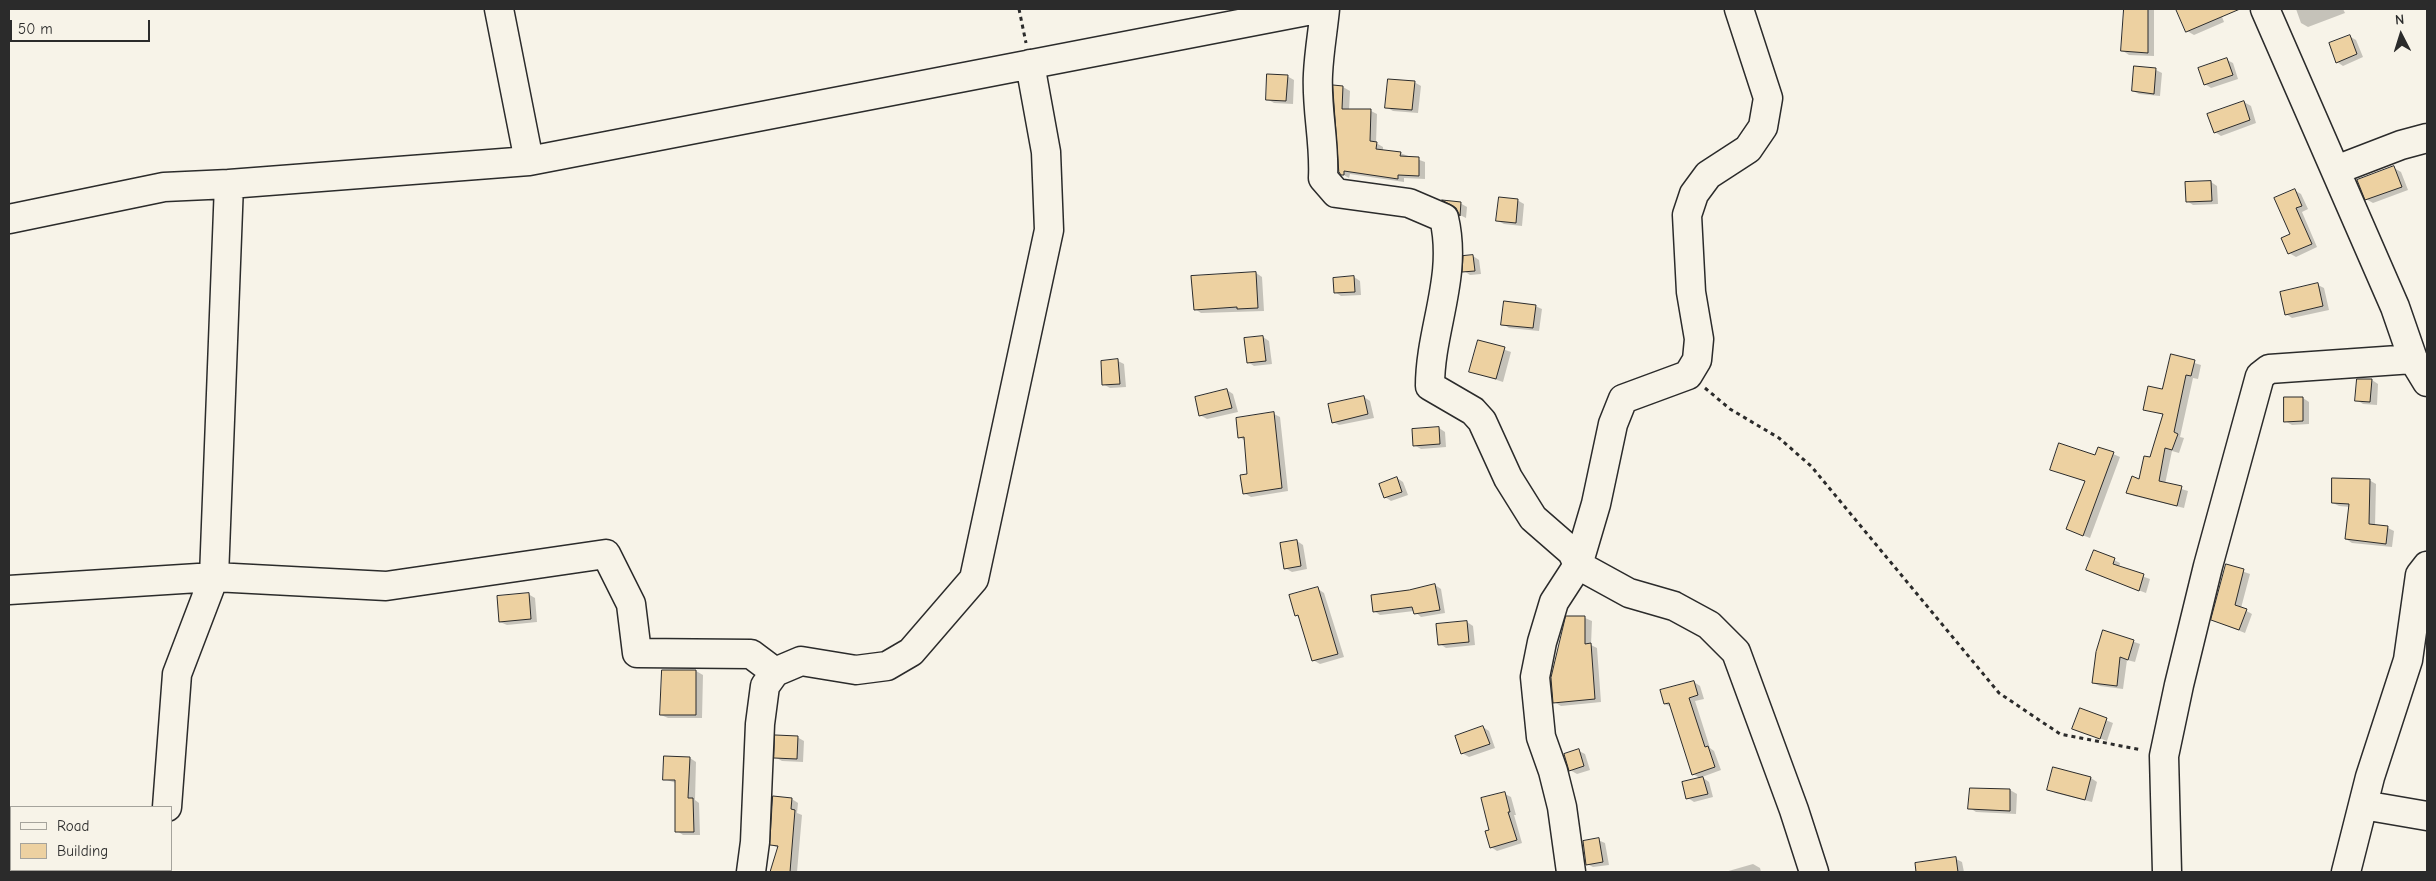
<!DOCTYPE html>
<style>
body{margin:0}
#map{position:relative;width:2436px;height:881px;overflow:hidden;background:#f7f3e8;font-family:"Comic Neue",sans-serif}
canvas{display:block}
.frame{position:absolute;inset:0;border:10px solid #2b2b2b;pointer-events:none}
.legend{position:absolute;left:10px;top:806px;width:162px;height:65px;box-sizing:border-box;background:#f7f3e8;border:1px solid #a5a39c;margin:0;padding:6px 9px;list-style:none;font-size:15px;color:#2b2b2b}
.legend li{display:flex;align-items:center;gap:10px;height:25px}
.legend b{width:25px;border:1px solid #a5a39c}
.north{position:absolute;left:2376px;top:10px;width:50px;height:50px;-webkit-text-stroke:4px #f7f3e8;paint-order:stroke;rotate:355deg;font-size:14px;font-weight:700;line-height:20px;text-align:center;color:#2b2b2b}
.north::after{content:'';display:block;margin:auto;width:18px;height:22px;background:#2b2b2b;clip-path:polygon(50% 0,100% 100%,50% 72%,0 100%)}
.scale{position:absolute;left:10px;top:20px;width:140px;height:22px;box-sizing:border-box;border:2px solid #2b2b2b;border-top:0;padding-left:6px;font-size:15px;line-height:18px;white-space:nowrap;color:#2b2b2b;-webkit-text-stroke:4px #f7f3e8;paint-order:stroke}
</style>
<div id="map">
<canvas width="2436" height="881"></canvas>
<div class="frame"></div>
<ul class="legend">
<li><b style="height:6px;background:#f7f3e8"></b>Road</li>
<li><b style="height:14px;background:#edd1a1"></b>Building</li>
</ul>
<div class="north">N</div>
<div class="scale">50 m</div>
</div>
<script>
const context = document.querySelector('canvas').getContext('2d');
context.lineJoin = 'round';
function paint(path, color) {
  context.fillStyle = color;
  context.fill(path, 'evenodd');
}
function strokePath(path, color, width, dash) {
  context.strokeStyle = color;
  context.lineWidth = width;
  context.lineCap = dash ? 'butt' : 'round';
  context.setLineDash(dash || []);
  context.stroke(path);
}
paint(new Path2D(`
 M2118,9H2154V56L2129,55L2123,51L2126,11Z
 M2178,9H2219L2224,22L2194,35L2187,31Z
 M2296,9H2343L2345,13L2308,27L2301,23Z
 M2349,36L2356,40L2363,57L2343,66L2337,62Z
 M2227,60L2233,63L2238,79L2211,88L2205,84Z
 M2135,68L2156,70L2162,73L2160,96L2139,94L2133,91Z
 M1287,76L1294,80L1293,104L1274,103L1267,99Z
 M1414,82L1421,86L1418,113L1393,111L1386,107Z
 M1335,86L1343,87L1350,91L1349,110L1371,111L1377,114L1376,143L1383,147V151L1400,153L1425,162V179L1404,178V182L1350,174L1349,178L1342,174Z
 M2244,102L2251,106L2256,123L2221,136L2215,132Z
 M2394,168L2401,172L2408,190L2373,203L2366,199Z
 M2211,182L2217,186L2218,204L2193,205L2187,201Z
 M2294,190L2301,194L2308,209L2302,212L2317,247L2296,257L2289,253Z
 M1517,200L1524,204L1522,226L1504,224L1498,221Z
 M1460,203L1467,207L1466,218L1460,215L1457,207Z
 M1473,256L1479,260L1481,274L1470,275L1464,271Z
 M1256,273L1262,277L1264,311L1201,313L1195,309Z
 M1354,277L1360,281L1361,295L1341,296L1335,292Z
 M2318,285L2324,288L2329,310L2292,318L2286,314Z
 M1535,306L1542,309L1539,331L1509,328L1503,324Z
 M1263,337L1269,341L1272,364L1254,366L1248,362Z
 M1479,341L1511,352L1503,382L1470,371Z
 M2171,356L2201,365L2198,379L2193,378L2180,437L2184,438L2179,453L2172,451L2165,484L2188,491L2184,508L2134,496L2128,492L2140,480L2150,459L2164,415L2144,409L2163,390Z
 M1118,361L1124,364L1126,387L1110,388L1103,384Z
 M2372,380L2378,384L2377,405L2363,404L2357,400Z
 M1227,390L1233,394L1238,412L1207,419L1200,415Z
 M1364,397L1370,401L1374,418L1339,425L1333,422Z
 M2303,398L2309,402V424L2292,425L2285,421Z
 M1274,414L1280,417L1288,491L1251,497L1244,493L1249,475L1245,441L1240,437Z
 M1439,428L1445,432L1446,447L1421,449L1414,445Z
 M2099,448L2120,457L2090,538L2074,532L2086,482L2052,469L2096,456Z
 M1397,478L1403,482L1408,495L1391,501L1385,497Z
 M2369,480L2376,484L2375,526L2388,528L2394,531L2392,547L2352,543L2346,539L2350,507L2339,506L2333,503Z
 M1297,541L1303,545L1307,569L1292,572L1285,568Z
 M2114,560L2120,563L2119,568L2150,579L2146,593L2093,573Z
 M2227,566L2250,574L2241,608L2252,614L2245,633L2212,620Z
 M1435,585L1441,589L1445,613L1421,617L1414,611L1380,615L1374,611L1410,591Z
 M1318,589L1324,593L1344,657L1320,664L1313,660L1300,618L1296,615Z
 M528,594L535,598L537,622L507,625L500,622Z
 M1567,617L1585,618L1592,621L1591,645L1597,648L1601,702L1561,706L1554,702Z
 M1467,622L1473,626L1475,645L1446,648L1440,644Z
 M2103,631L2140,644L2135,662L2127,660L2123,689L2100,686L2093,683Z
 M696,671L703,675L702,718H668L661,715L663,672Z
 M1694,682L1700,686L1704,699L1695,701L1710,748L1714,751L1721,770L1702,777L1709,782L1713,797L1694,802L1688,798L1700,778L1693,774L1671,707L1665,704Z
 M2080,710L2113,723L2107,741L2074,728Z
 M1483,727L1489,731L1495,748L1469,757L1462,753Z
 M797,737L804,741L803,762L782,761L775,757Z
 M1579,751L1585,754L1590,770L1577,774L1570,770Z
 M690,758L696,762L695,800L699,803L700,835H683L677,831L676,783L664,779Z
 M2091,778L2097,782L2092,802L2055,793L2049,789Z
 M1971,789L2010,790L2017,794L2016,814L1976,812L1970,808Z
 M1505,794L1511,797L1516,815H1514L1522,843L1497,851L1491,847V831Z
 M792,799L798,803L797,813L802,815L797,872H772L778,848L772,845Z
 M1598,840L1605,843L1609,865L1593,867L1587,864Z
 M1956,859L1962,862L1964,872H1941L1939,861Z
 M1753,864L1760,868L1761,872H1725Z`), '#0003');
const building = new Path2D(`
 M2124,9H2148V53L2121,51Z
 M2176,9H2240L2186,32Z
 M2350,35L2357,54L2336,63L2329,43Z
 M2227,58L2233,75L2204,85L2198,68Z
 M2134,66L2156,68L2154,94L2132,91Z
 M1267,74L1288,75L1286,101L1266,100Z
 M1388,79L1415,81L1412,110L1385,108Z
 M1333,85L1343,86L1342,109H1371L1370,141L1377,142L1376,149L1401,152L1400,156L1419,157V176L1398,175V179L1344,171V175H1341L1339,172Z
 M2244,101L2250,120L2214,133L2207,114Z
 M2394,166L2402,187L2365,200L2357,180Z
 M2211,181L2212,201L2186,202L2185,182Z
 M2295,189L2302,206L2296,208L2312,244L2288,254L2281,238L2290,234L2274,198Z
 M1499,197L1518,199L1516,223L1496,221Z
 M1442,200L1461,202L1460,216L1456,208Z
 M1473,255L1475,271L1462,272L1463,256Z
 M1256,272L1258,308L1237,309V307L1194,310L1191,276Z
 M1354,276L1355,292L1334,293L1333,278Z
 M2318,283L2323,306L2285,315L2280,292Z
 M1504,301L1536,305L1533,328L1501,325Z
 M1263,336L1266,361L1247,363L1244,338Z
 M1478,340L1505,347L1496,379L1469,372Z
 M2171,354L2195,360L2191,376L2186,375L2174,432L2178,434L2172,450L2165,448L2159,481L2182,486L2177,506L2126,493L2132,476L2139,479L2144,456L2150,457L2163,414L2143,410L2148,386L2162,389Z
 M1118,359L1120,384L1102,385L1101,361Z
 M2357,379H2372L2370,402L2355,401Z
 M1227,389L1232,408L1199,416L1195,397Z
 M1364,396L1368,414L1332,423L1328,404Z
 M2284,397H2303V421L2284,422Z
 M1274,412L1282,488L1243,494L1240,475L1247,474L1244,437L1238,438L1236,418Z
 M1439,427L1440,444L1413,446L1412,429Z
 M2059,443L2095,455L2098,447L2114,452L2083,536L2066,529L2085,481L2050,470Z
 M1397,477L1402,492L1384,498L1379,484Z
 M2332,478L2370,479L2369,524L2388,526L2386,544L2345,539L2349,504L2332,503Z
 M1297,540L1301,566L1284,569L1280,543Z
 M2094,550L2115,558L2113,564L2144,574L2139,591L2086,570Z
 M2226,564L2244,569L2235,605L2247,609L2239,630L2211,620Z
 M1435,584L1440,610L1414,614L1412,607L1373,612L1371,595L1409,590Z
 M1318,587L1338,654L1312,661L1298,615L1295,616L1289,595Z
 M529,593L531,619L499,622L497,596Z
 M1566,616H1585V644L1591,643L1595,699L1553,703L1551,678Z
 M1467,621L1469,642L1438,645L1436,624Z
 M2103,630L2134,640L2128,660L2120,657L2117,686L2092,683L2096,652Z
 M662,670H696V715H660Z
 M1694,681L1698,695L1689,698L1705,747L1708,746L1715,767L1692,775L1669,703L1664,704L1660,690Z
 M2080,708L2107,718L2100,739L2072,729Z
 M1483,726L1490,744L1461,754L1455,736Z
 M775,735L798,736L797,759L774,758Z
 M1579,749L1584,766L1569,771L1564,754Z
 M664,756L690,757L688,798H693L694,832H675V780H663Z
 M2053,767L2091,777L2085,800L2047,790Z
 M1703,777L1708,794L1686,799L1682,782Z
 M1970,788L2010,789V811L1968,809Z
 M1505,792L1510,812H1508L1517,840L1490,848L1485,831L1489,830L1481,798Z
 M773,796L792,798L791,809L795,810L790,872H770L778,846L770,845Z
 M1599,838L1603,862L1586,865L1583,841Z
 M1956,857L1958,872H1916L1915,863Z`);
paint(building, '#edd1a1');
strokePath(building, '#2b2b2b', 1);
const minor = new Path2D(`
 M499,9L529,161
 M1325,9C1323,30 1319,52 1318,74C1316,109 1325,142 1323,178L1336,193L1409,203L1444,218C1458,277 1430,329 1430,386L1473,411L1482,421L1508,478L1533,518L1572,552L1578,565L1554,602L1542,642L1535,677L1541,737L1553,771L1562,807L1571,872
 M1739,9L1768,98L1763,127L1748,149L1708,175L1694,194L1687,215L1691,292L1699,339L1697,360L1688,375L1623,399L1613,424L1596,504L1578,565L1629,593L1674,606L1709,625L1736,652L1794,810L1814,872
 M2265,9L2395,307L2413,359L2427,382
 M2336,170L2401,145L2427,138
 M229,184L529,161L1317,9
 M9,219L164,187L229,184L214,577L177,674L167,807
 M9,590L214,577L386,586L606,554L631,604L637,653L751,654L775,672
 M2363,805L2427,816
 M155,872V870
 M751,872L755,842L760,724L765,686L775,672L801,661L856,670L887,666L911,652L974,579L1049,230L1046,152L1030,64
 M2167,872L2164,756L2179,685L2208,566L2260,376L2269,369L2413,359
 M2346,872L2370,777L2408,660L2420,575L2427,566`);
strokePath(minor, '#2b2b2b', 31);
strokePath(new Path2D(`
 M1019,9L1026,43
 M1705,388L1730,409L1779,438L1811,466L1999,693L2060,734L2142,750`), '#2b2b2b', 3, [4, 4]);
strokePath(minor, '#f7f3e8', 28);
</script>
